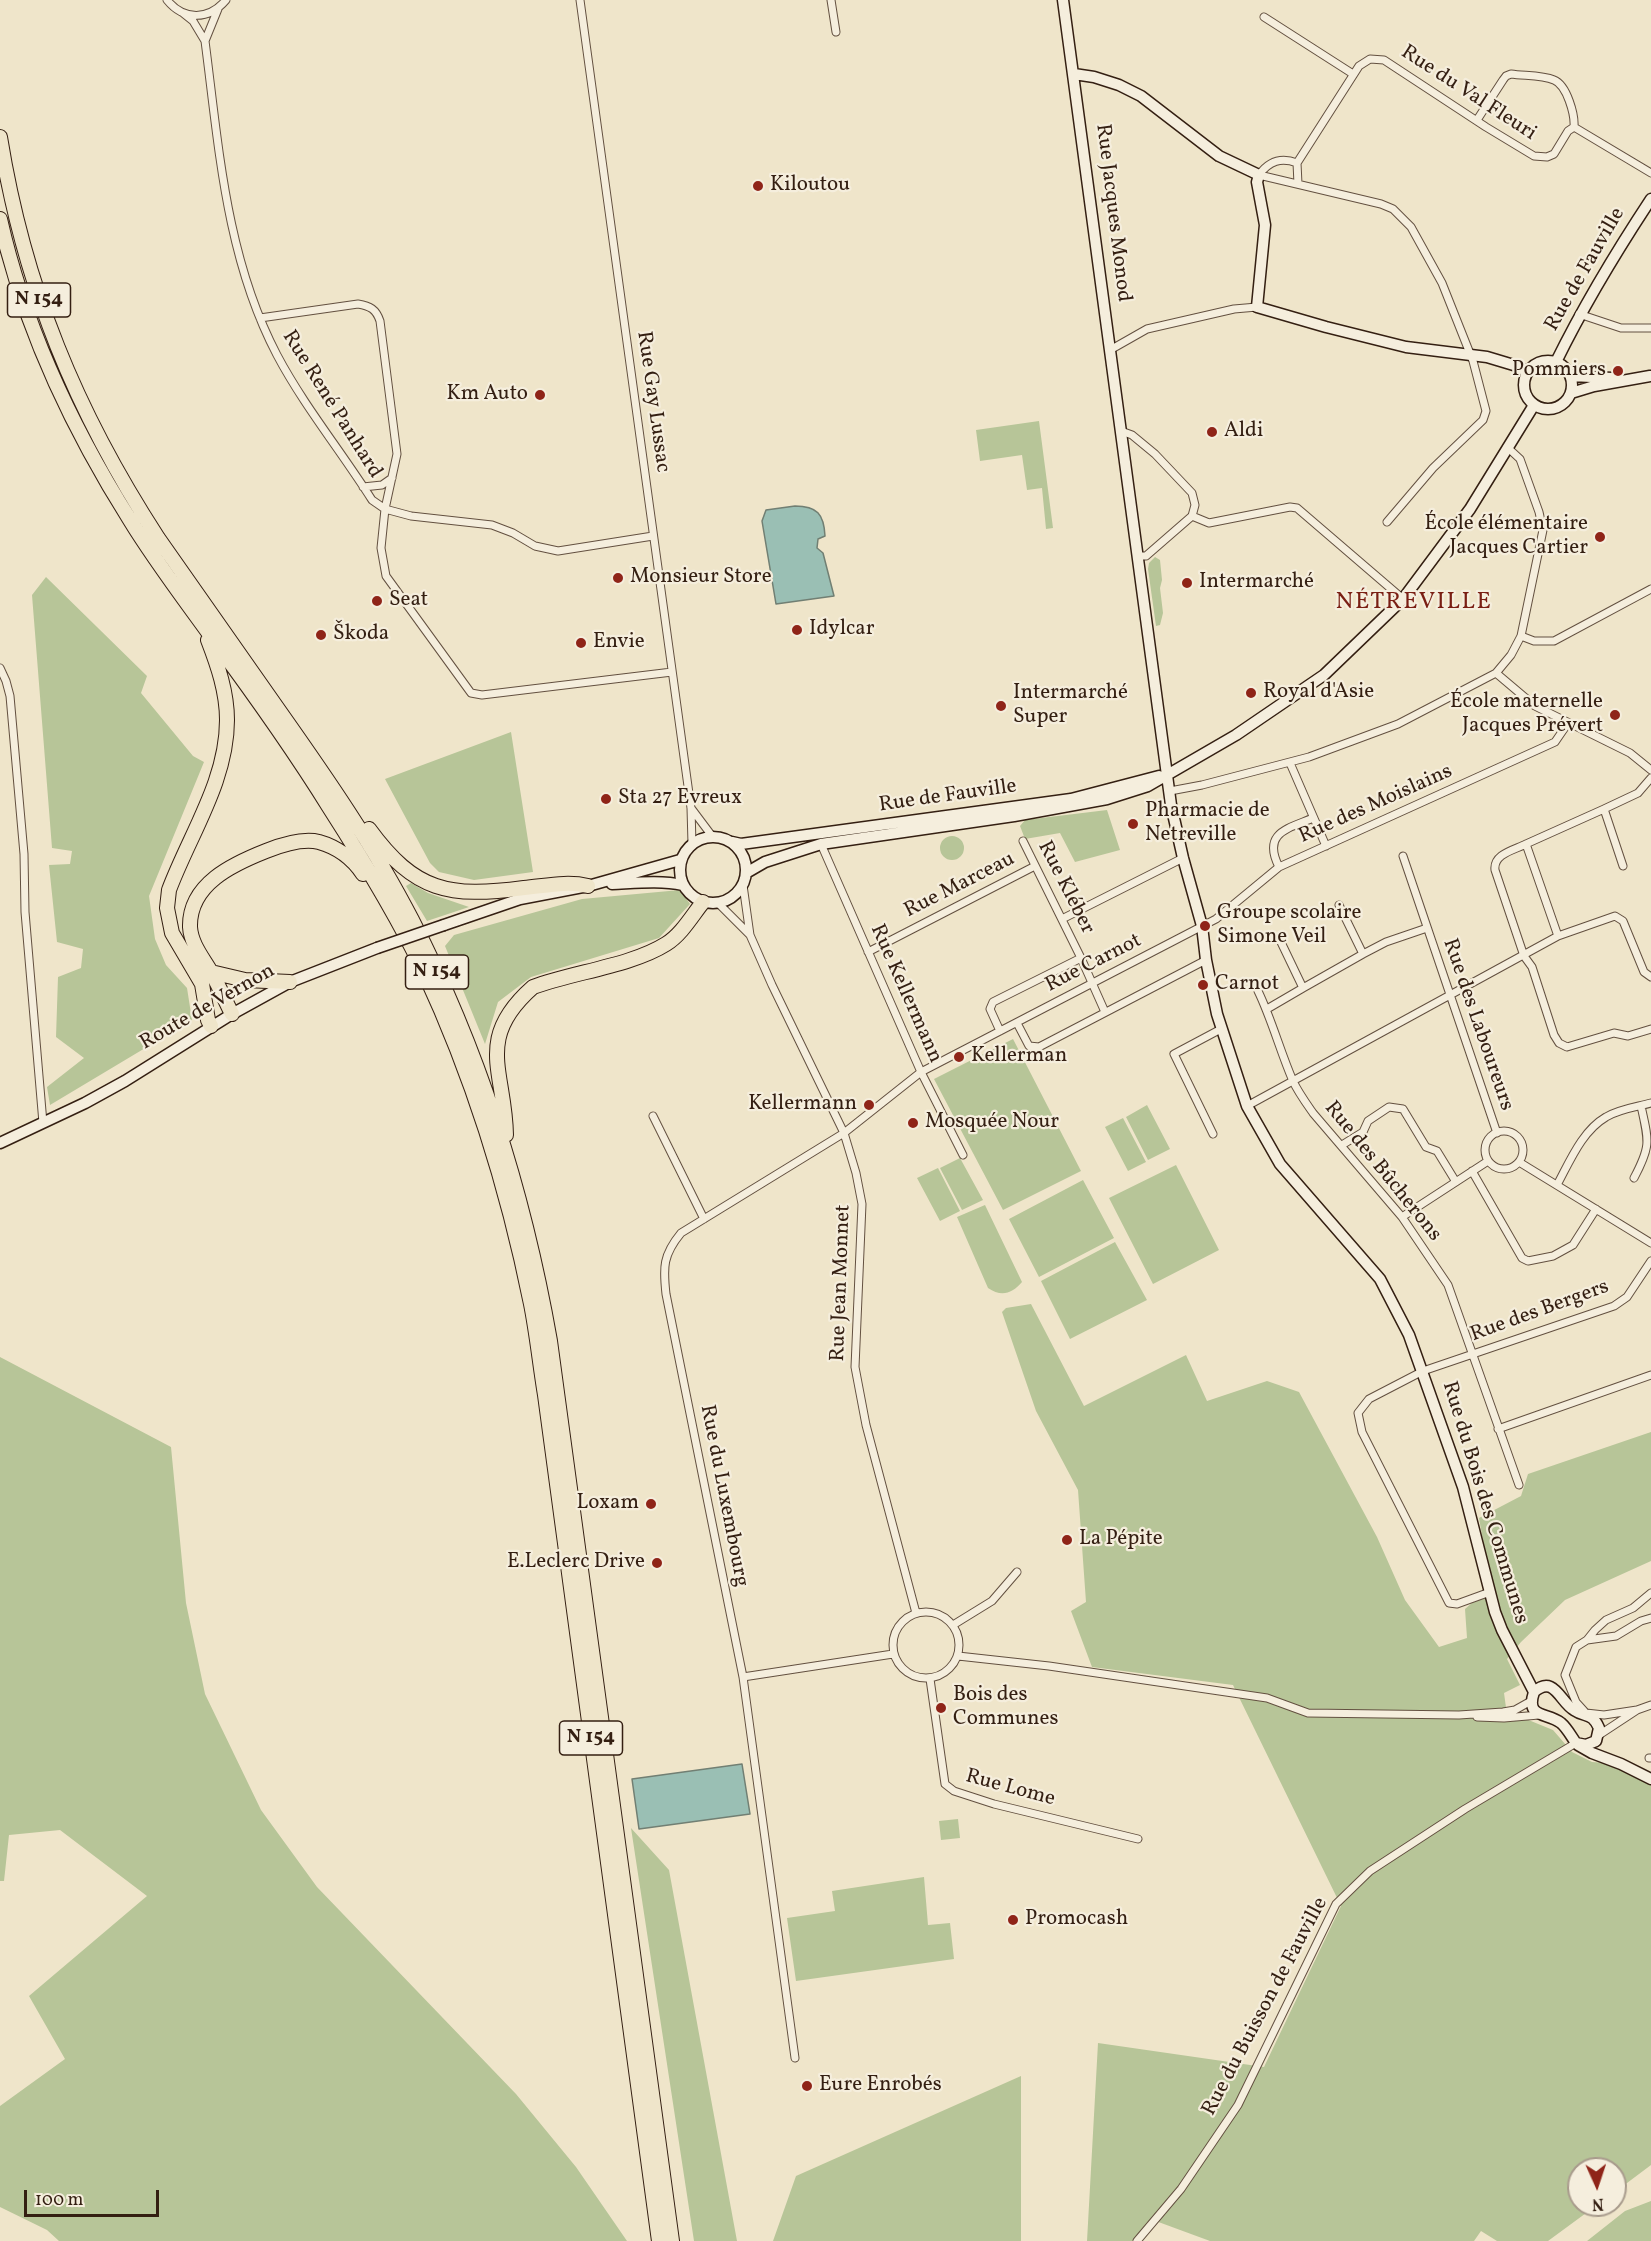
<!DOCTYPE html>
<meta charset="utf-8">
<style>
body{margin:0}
#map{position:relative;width:1651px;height:2241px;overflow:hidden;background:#efe5ca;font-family:Vollkorn,serif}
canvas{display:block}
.north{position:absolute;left:1567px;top:2157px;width:60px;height:60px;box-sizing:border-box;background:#f5eedd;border:2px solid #a89b8c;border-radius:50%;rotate:177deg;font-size:16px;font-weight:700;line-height:24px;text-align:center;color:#341f12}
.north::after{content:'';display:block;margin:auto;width:21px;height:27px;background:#8f2418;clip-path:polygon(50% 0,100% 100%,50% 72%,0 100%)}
.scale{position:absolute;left:24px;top:2190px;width:135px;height:27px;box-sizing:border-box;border:3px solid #341f12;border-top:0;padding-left:8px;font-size:18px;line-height:21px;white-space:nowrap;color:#341f12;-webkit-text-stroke:4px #f5eedd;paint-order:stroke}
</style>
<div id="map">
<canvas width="1651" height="2241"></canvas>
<div class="north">N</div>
<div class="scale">100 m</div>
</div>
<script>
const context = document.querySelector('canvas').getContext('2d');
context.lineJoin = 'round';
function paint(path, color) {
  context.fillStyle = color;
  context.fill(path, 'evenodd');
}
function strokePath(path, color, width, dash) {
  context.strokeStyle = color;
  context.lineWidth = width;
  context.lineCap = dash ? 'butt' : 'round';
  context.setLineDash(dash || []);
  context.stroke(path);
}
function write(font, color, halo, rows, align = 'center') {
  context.font = font + ' Vollkorn,serif';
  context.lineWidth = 4.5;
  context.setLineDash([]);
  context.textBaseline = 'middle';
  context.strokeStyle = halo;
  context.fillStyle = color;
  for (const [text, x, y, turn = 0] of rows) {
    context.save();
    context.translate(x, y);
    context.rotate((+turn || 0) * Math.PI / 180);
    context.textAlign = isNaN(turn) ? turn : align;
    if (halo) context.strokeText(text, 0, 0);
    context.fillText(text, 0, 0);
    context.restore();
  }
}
paint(new Path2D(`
 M1039,421L1053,528L1046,529L1042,488L1027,490L1022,455L980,461L976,430Z
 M1155,557L1160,560L1162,580L1160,588L1163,613L1160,625L1156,626L1148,569L1149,563Z
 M46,577L147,676L141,693L193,756L204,762L149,896L155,939L166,965L187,988L192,1020L50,1105L47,1087L84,1058L56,1037L58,977L81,968L83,949L57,942L49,865L70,864L72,851L52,848L32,595Z
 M511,732L533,872L474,880L439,872L430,863L385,779Z
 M1107,810L1120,850L1075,862L1060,833L1025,839L1020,826L1025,820Z
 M940 848a12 12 0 1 1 24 0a12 12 0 1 1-24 0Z
 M411,883L428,893L469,907L427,921L406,886Z
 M680,890L690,904L659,938L531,977L498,1002L485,1044L445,946L454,935L582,899Z
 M1013,1039L1081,1171L1003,1210L934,1079Z
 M1147,1105L1170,1149L1148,1160L1126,1117Z
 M1123,1118L1146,1162L1128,1171L1105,1127Z
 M960,1158L983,1200L962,1210L940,1168Z
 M1176,1165L1219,1250L1153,1284L1109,1198Z
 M938,1168L960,1211L940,1221L917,1178Z
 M1083,1180L1114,1238L1039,1277L1009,1219Z
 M985,1205L1022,1282C1012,1294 1001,1297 988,1288L957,1217Z
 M1115,1242L1147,1300L1070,1339L1041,1281Z
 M1031,1304L1084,1406L1186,1355L1207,1401L1267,1381L1299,1392L1377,1537L1405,1600L1439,1647L1467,1638L1465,1609L1481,1595L1492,1592L1479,1518L1521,1496L1528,1474L1651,1432V1561L1565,1600L1521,1642L1507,1659L1520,1685L1504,1693L1508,1722L1526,1719L1553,1730L1572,1752L1592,1762L1607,1763L1651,1785V2165L1615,2192V2169H1579V2205H1597L1548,2241H1497L1481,2231L1474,2241H1210L1153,2220L1137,2241H1087L1098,2043L1264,2067L1341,1906L1233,1685L1092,1667L1071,1611L1086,1602L1078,1490L1036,1411L1002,1312L1006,1308Z
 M0,1357L171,1447L186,1603L205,1694L261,1810L317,1887L516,2094L576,2167L627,2241H59L47,2230L0,2207V2106L65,2059L29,1996L147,1896L60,1830L9,1835L4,1881H0Z
 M958,1819L960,1838L941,1840L939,1821Z
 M631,1828L669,1870L737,2241H694Z
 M924,1877L928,1925L950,1923L954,1959L796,1981L787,1918L835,1911L832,1891Z
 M1021,2076V2241H773L796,2176Z
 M1651,2201V2241H1587L1625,2211Z`), '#b7c598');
const water = new Path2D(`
 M795,506C817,506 824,514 825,536L818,539L817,548L823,553L834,596L776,604L762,521L766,510Z
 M742,1764L750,1814L639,1829L632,1779Z`);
paint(water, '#9abfb4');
strokePath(water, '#717f73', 1.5);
const street = new Path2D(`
 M167,0C184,21 209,20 226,0
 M580,0L691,808L692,844
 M831,0L836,32
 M183,13L193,21L205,41C219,148 226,258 277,355C304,406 341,451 372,500L385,509L411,516L492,525L513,533L535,546L558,551L653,536
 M1264,17L1353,74
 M205,41L218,9
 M1477,120L1503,80L1506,76L1511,74C1524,76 1542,75 1554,80C1567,85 1575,115 1574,127
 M1574,127L1651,173
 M1297,163L1359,66L1370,59L1384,60L1486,127L1534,156L1547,157L1554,154L1568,131L1574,127
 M1298,184L1297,163C1281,157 1269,161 1259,175L1381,204L1393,209L1411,227L1442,283L1473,361L1486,411L1483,420L1433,468L1387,522
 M1579,314L1621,328H1651
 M260,318L358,304C370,306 376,309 380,321L397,454L385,509L381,548L386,576L471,693L482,695L672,672
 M1110,350L1147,329L1234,309L1257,307
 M1121,431L1132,435L1155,454L1192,493L1195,505L1192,516L1146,556H1137
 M363,487L382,485L392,478
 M1192,516L1209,523L1290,507L1297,508L1403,599
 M1521,636L1534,641H1554L1651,589
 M0,668L6,681L10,696L24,854L25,912L43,1123
 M1496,673L1535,706L1630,753L1651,770
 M1290,763L1326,846
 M1170,791L1202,785L1309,757L1398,724L1496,673L1511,655L1521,636L1543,530L1539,512L1520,459L1507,447
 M691,808L712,836
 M1604,809L1638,793L1651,778
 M1023,841L1081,958L1105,1012
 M821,844L921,1072L963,1155
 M1526,844L1604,809L1623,866
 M1403,856L1497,1133
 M1279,867C1262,833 1287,829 1313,818
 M743,885L750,935L772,985L844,1133L856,1173L862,1204L855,1367L866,1425L916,1613
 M718,903L750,935
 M1062,919L1183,858
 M1558,936L1526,844C1514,850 1493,854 1495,870L1524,956L1532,967L1554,1035L1559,1043L1567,1047L1614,1033L1628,1036L1651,1029
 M868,952L1035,866
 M1363,954L1386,942L1427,928
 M1303,988L1363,954L1339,905
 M1258,991C1272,1020 1280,1051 1293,1081C1298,1092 1306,1103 1313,1113L1402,1217L1448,1285L1519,1485
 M1267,1009L1303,988L1279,938
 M1017,1023L1029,1046L1039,1047L1206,960
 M1000,1031L990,1009L993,1002L1081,958
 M1247,1106L1558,936L1615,916L1623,921L1644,972L1651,977
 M653,1116L704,1219
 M1485 1150a19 19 0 1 1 38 0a19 19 0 1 1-38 0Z
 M1213,1134L1174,1054L1221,1029
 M1342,1145L1363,1132L1368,1121L1389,1107L1403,1109L1426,1147L1437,1151L1456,1182
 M1519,1162L1651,1243
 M1472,1171L1522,1258L1528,1261L1553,1256L1573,1245L1596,1209
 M1634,1178C1651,1146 1649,1142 1641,1106
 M1557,1185C1570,1161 1582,1131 1606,1117C1619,1109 1636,1107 1651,1103
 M1402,1217L1488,1161
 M1498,1429L1651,1375
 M1490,1592L1457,1604L1449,1603L1362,1432L1358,1413L1369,1399L1423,1371L1614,1306L1627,1297L1651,1261
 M893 1645a33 33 0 1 1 66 0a33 33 0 1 1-66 0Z
 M953,1625L992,1601L1017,1572
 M1587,1640L1616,1636L1641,1621L1651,1618
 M958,1656L1049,1666L1267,1698L1308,1713L1459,1715L1503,1712L1515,1710L1531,1701
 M743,1677L893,1654
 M930,1679L945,1784L954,1791L994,1804L1138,1839
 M1637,1710L1604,1715L1586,1713L1576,1702L1565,1675L1576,1647L1587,1640L1595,1630L1606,1620L1633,1608L1651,1593
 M1477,1717L1504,1718L1539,1715
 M1599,1735L1637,1710L1651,1705
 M1649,1758H1651
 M795,2058L743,1677L666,1294C663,1267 663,1255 681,1233L844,1133L921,1072L1216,919L1279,867L1555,742L1568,723
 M1137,2241L1181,2189L1238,2105L1336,1904L1370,1871L1465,1809L1576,1743`);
const secondary = new Path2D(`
 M1063,0L1171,805L1183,858L1202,926L1206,960L1217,1014L1247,1106L1280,1164L1380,1279L1409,1335L1463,1487L1495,1612L1502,1630L1534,1692C1525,1719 1547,1712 1561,1723C1567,1728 1571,1736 1576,1743L1586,1745L1596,1741L1599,1728C1592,1712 1586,1718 1574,1710C1560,1702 1554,1674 1534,1692
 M1074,74L1094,77L1119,85L1141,96L1219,156L1259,175L1257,182L1265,225L1257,307L1326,327L1406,347L1487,357L1517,366L1527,372
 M1524 385a24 24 0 1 1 48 0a24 24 0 1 1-48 0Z
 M1556,362C1584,305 1616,252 1651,199
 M1571,376L1612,378
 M1571,393L1594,386L1650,376
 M680 870a33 33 0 1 1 66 0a33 33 0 1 1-66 0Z
 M732,842L741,844L1071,799L1159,776
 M746,873L765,862L821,844L1014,816L1107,799L1148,786L1236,735L1324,675L1403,599L1470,509L1534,405
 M612,884C635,883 660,880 683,885
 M444,925L520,899L588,886L680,860
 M0,1143L85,1103L125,1081L232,1014L290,982L377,948
 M1578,1745L1592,1753L1621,1764L1651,1779`);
const highway = new Path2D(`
 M0,137C24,286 76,412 158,538C198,595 238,652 278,709C326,777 374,846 412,920C481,1054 524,1193 550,1341L672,2241
 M0,219C24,326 72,428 130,520C155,561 185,600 213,639C253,693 293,749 329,807C363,860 397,915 424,972C473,1077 508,1190 531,1304C537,1334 540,1365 545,1395L659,2241
 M208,640C218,666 227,692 227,720C227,781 190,834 169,890L167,908L172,933L202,984L208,1020L211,1026
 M369,829C415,892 449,898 524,888C546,886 567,881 588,886
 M211,972L245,980L290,982
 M232,1014C225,1000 219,986 211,972C203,958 191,944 190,927C189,884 233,864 266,851C281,845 303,838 319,842C337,847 353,859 363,874
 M506,1135C505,1071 474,1039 533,987C573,972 631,966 666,944C681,935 692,916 703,902`);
strokePath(street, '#635040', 9);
strokePath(secondary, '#341f12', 13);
strokePath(highway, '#341f12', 16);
strokePath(street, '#f5eedd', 7);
strokePath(secondary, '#f5eedd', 10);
strokePath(highway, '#efe5ca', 14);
const secondaryBridge = new Path2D(`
 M377,948L444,925`);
strokePath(secondaryBridge, '#341f12', 13, []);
strokePath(secondaryBridge, '#f5eedd', 10);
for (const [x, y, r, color] of [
 [758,186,6,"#8f2418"],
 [1618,371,6,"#8f2418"],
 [540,395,6,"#8f2418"],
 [1212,432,6,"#8f2418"],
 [1600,537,6,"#8f2418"],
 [618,578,6,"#8f2418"],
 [1187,583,6,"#8f2418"],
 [377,601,6,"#8f2418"],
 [797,630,6,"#8f2418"],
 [321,635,6,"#8f2418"],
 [581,643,6,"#8f2418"],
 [1251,693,6,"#8f2418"],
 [1001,706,6,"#8f2418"],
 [1615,715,6,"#8f2418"],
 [606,799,6,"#8f2418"],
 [1133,824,6,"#8f2418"],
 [1205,926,6,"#8f2418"],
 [1203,985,6,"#8f2418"],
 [959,1057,6,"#8f2418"],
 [869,1105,6,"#8f2418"],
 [913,1123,6,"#8f2418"],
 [651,1504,6,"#8f2418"],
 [1067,1540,6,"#8f2418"],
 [657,1563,6,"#8f2418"],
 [941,1708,6,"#8f2418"],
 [1013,1920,6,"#8f2418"],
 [807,2086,6,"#8f2418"]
]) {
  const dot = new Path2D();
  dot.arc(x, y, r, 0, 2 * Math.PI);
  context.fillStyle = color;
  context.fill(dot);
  strokePath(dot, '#f5eedd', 2);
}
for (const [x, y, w] of [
 [39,300,63],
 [437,972,63],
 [591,1738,63]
]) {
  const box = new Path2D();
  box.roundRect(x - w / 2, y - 17, w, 34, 4.5);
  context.fillStyle = '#f5eedd';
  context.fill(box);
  strokePath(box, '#341f12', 1.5);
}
write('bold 20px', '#341f12', null, [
 ["N 154",39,300],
 ["N 154",437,972],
 ["N 154",591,1738]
]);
write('21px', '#341f12', '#f5eedd', [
 ["Rue du Val Fleuri",1468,94,33],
 ["Rue Jacques Monod",1112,213,83],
 ["Rue de Fauville",1586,270,-60],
 ["Rue Gay Lussac",652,402,82],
 ["Rue René Panhard",331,405,58],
 ["Rue de Fauville",948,797,-8],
 ["Rue des Moislains",1376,805,-24],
 ["Rue Marceau",960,886,-27],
 ["Rue Kléber",1065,888,63],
 ["Rue Carnot",1094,964,-27],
 ["Rue Kellermann",905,994,66],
 ["Route de Vernon",208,1008,-30],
 ["Rue des Laboureurs",1477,1025,71],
 ["Rue des Bûcherons",1382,1172,51],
 ["Rue Jean Monnet",842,1283,-88],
 ["Rue des Bergers",1540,1312,-20],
 ["Rue du Luxembourg",723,1496,79],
 ["Rue du Bois des Communes",1484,1503,73],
 ["Rue Lome",1010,1789,15],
 ["Rue du Buisson de Fauville",1266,2007,-62]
]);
write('21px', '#341f12', '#f5eedd', [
 ["Kiloutou",770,186],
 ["Pommiers",1606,371,"right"],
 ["Km Auto",528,395,"right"],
 ["Aldi",1224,432],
 ["École élémentaire",1588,525,"right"],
 ["Jacques Cartier",1588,549,"right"],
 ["Monsieur Store",630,578],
 ["Intermarché",1199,583],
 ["Seat",389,601],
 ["Idylcar",809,630],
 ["Škoda",333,635],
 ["Envie",593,643],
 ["Royal d'Asie",1263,693],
 ["Intermarché",1013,694],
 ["Super",1013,718],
 ["École maternelle",1603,703,"right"],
 ["Jacques Prévert",1603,727,"right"],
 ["Sta 27 Evreux",618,799],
 ["Pharmacie de",1145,812],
 ["Netreville",1145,836],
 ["Groupe scolaire",1217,914],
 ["Simone Veil",1217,938],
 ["Carnot",1215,985],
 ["Kellerman",971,1057],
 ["Kellermann",857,1105,"right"],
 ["Mosquée Nour",925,1123],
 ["Loxam",639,1504,"right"],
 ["La Pépite",1079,1540],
 ["E.Leclerc Drive",645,1563,"right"],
 ["Bois des",953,1696],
 ["Communes",953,1720],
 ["Promocash",1025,1920],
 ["Eure Enrobés",819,2086]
], 'left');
context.letterSpacing = '1.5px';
write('24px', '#7a1f14', '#f5eedd', [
 ["NÉTREVILLE",1414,604]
]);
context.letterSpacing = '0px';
</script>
